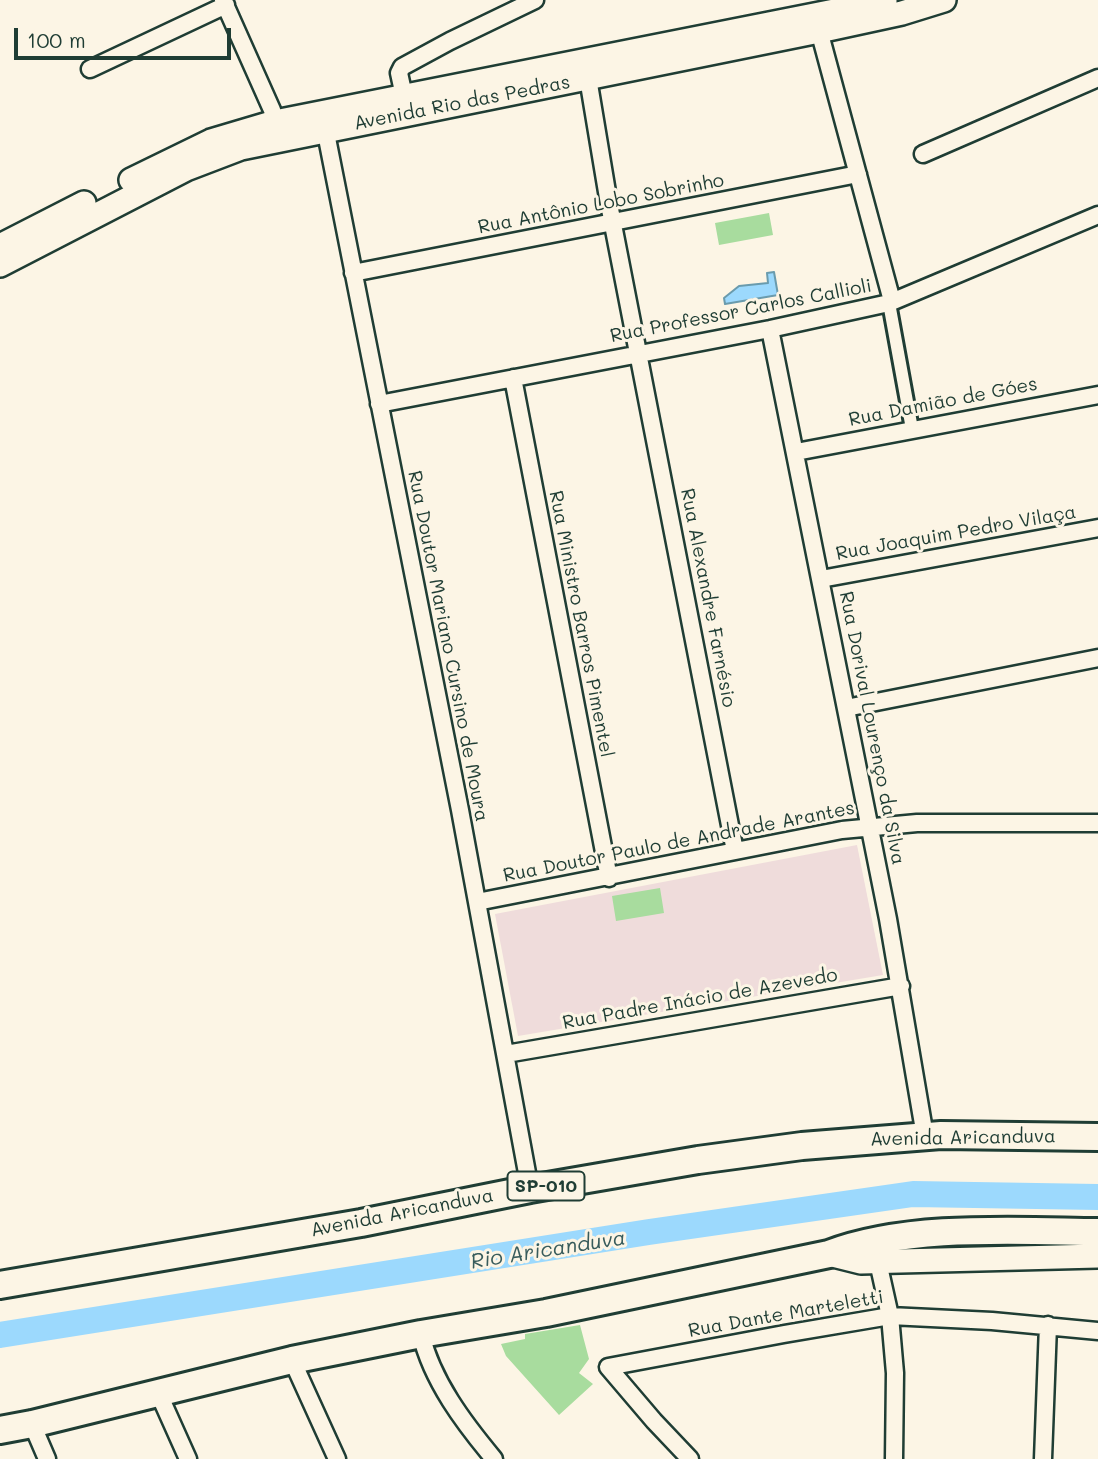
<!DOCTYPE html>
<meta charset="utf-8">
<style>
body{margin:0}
#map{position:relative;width:1098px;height:1459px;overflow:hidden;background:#fcf5e5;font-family:Mali,sans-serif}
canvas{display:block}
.scale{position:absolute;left:14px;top:28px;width:217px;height:32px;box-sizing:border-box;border:4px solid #1f3d34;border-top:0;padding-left:9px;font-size:21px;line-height:24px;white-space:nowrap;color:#1f3d34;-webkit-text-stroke:5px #fcf5e5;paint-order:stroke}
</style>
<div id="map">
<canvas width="1098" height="1459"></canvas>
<div class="scale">100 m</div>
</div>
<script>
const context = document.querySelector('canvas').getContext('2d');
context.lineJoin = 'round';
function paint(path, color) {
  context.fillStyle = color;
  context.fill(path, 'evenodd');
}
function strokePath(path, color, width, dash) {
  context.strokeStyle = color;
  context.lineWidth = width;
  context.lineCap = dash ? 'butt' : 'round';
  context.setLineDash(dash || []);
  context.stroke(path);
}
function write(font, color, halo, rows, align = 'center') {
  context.font = font + ' Mali,sans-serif';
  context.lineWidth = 6;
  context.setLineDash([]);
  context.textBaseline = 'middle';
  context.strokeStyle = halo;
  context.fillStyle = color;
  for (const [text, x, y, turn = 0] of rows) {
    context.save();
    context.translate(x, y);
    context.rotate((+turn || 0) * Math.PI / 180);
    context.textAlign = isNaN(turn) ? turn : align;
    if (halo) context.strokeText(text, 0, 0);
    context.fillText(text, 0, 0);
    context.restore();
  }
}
paint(new Path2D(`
 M857,845L883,975L518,1036L495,914Z`), '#efdcdb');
paint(new Path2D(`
 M769,213L773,235L719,245L715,223Z
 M660,888L664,913L616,921L612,896Z
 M580,1325L589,1359L579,1373L593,1384L559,1415L506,1356L501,1344L525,1339V1334Z`), '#a8dc9e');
const water = new Path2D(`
 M774,272L778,295L725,304L724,298L739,286L768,283L767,273Z`);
paint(water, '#9cd9fd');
strokePath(water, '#6a9bad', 2);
strokePath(new Path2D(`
 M0,1335L649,1232L913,1194L1098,1197`), '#9cd9fd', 26);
const pedestrian = new Path2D(`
 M889,303L912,429`);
const minor = new Path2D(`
 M223,0L272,110L275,122
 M817,23L892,301
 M90,69L226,5
 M588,78L609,204L735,851
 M404,96L399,73L402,67L450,41L535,0
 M324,123L460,810L530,1189
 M923,154L1098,78
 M353,273L858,174
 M770,329L888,919L925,1136
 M513,378L609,878
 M379,404L770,329L889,303L1098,215
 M796,452L1098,395
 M821,579L1098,528
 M846,708L1098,658
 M477,902L842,830L917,823H1098
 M506,1054L901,986
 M878,1262L890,1316L895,1373L894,1459
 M421,1334C432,1381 464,1423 494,1459
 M292,1360L337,1459
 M158,1392L188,1459
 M32,1424L47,1459
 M690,1459L654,1421L608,1367L784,1334L890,1316L992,1321L1098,1331
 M1043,1459L1048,1325`);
const secondary = new Path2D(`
 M131,180L211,141L275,122L885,1
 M0,246L84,203
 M0,265L186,169L241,148L819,31L902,13L944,0
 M829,1254L861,1262L1098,1256`);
const trunk = new Path2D(`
 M0,1285L361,1223L530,1189L698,1160L802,1146L941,1135L1098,1137
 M0,1430L32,1424L292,1360L421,1334L546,1313L829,1254C907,1224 1015,1231 1098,1232`);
strokePath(pedestrian, '#1f3d34', 18);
strokePath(minor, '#1f3d34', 21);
strokePath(secondary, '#1f3d34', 28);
strokePath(trunk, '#1f3d34', 32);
strokePath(pedestrian, '#fcf5e5', 12);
strokePath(minor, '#fcf5e5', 16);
strokePath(secondary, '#fcf5e5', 23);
strokePath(trunk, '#fcf5e5', 26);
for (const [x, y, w] of [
 [546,1186,77]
]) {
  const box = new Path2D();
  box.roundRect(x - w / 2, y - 14.5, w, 29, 5);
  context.fillStyle = '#fcf5e5';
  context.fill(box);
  strokePath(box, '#1f3d34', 2);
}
write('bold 18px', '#1f3d34', null, [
 ["SP-010",546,1186]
]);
write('19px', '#1f3d34', '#fcf5e5', [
 ["Avenida Rio das Pedras",462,103,-11],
 ["Rua Antônio Lobo Sobrinho",601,204,-11],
 ["Rua Professor Carlos Callioli",741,311,-11],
 ["Rua Damião de Góes",943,402,-11],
 ["Rua Joaquim Pedro Vilaça",956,533,-10],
 ["Rua Alexandre Farnésio",708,598,79],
 ["Rua Ministro Barros Pimentel",581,624,79],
 ["Rua Doutor Mariano Cursino de Moura",448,646,79],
 ["Rua Dorival Lourenço da Silva",872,728,79],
 ["Rua Doutor Paulo de Andrade Arantes",679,842,-11],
 ["Rua Padre Inácio de Azevedo",700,999,-10],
 ["Avenida Aricanduva",963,1138,-1],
 ["Avenida Aricanduva",402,1213,-11],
 ["Rua Dante Marteletti",786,1314,-10]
]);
write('italic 21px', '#385c5c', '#fcf5e5', [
 ["Rio Aricanduva",548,1250,-9]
]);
</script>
